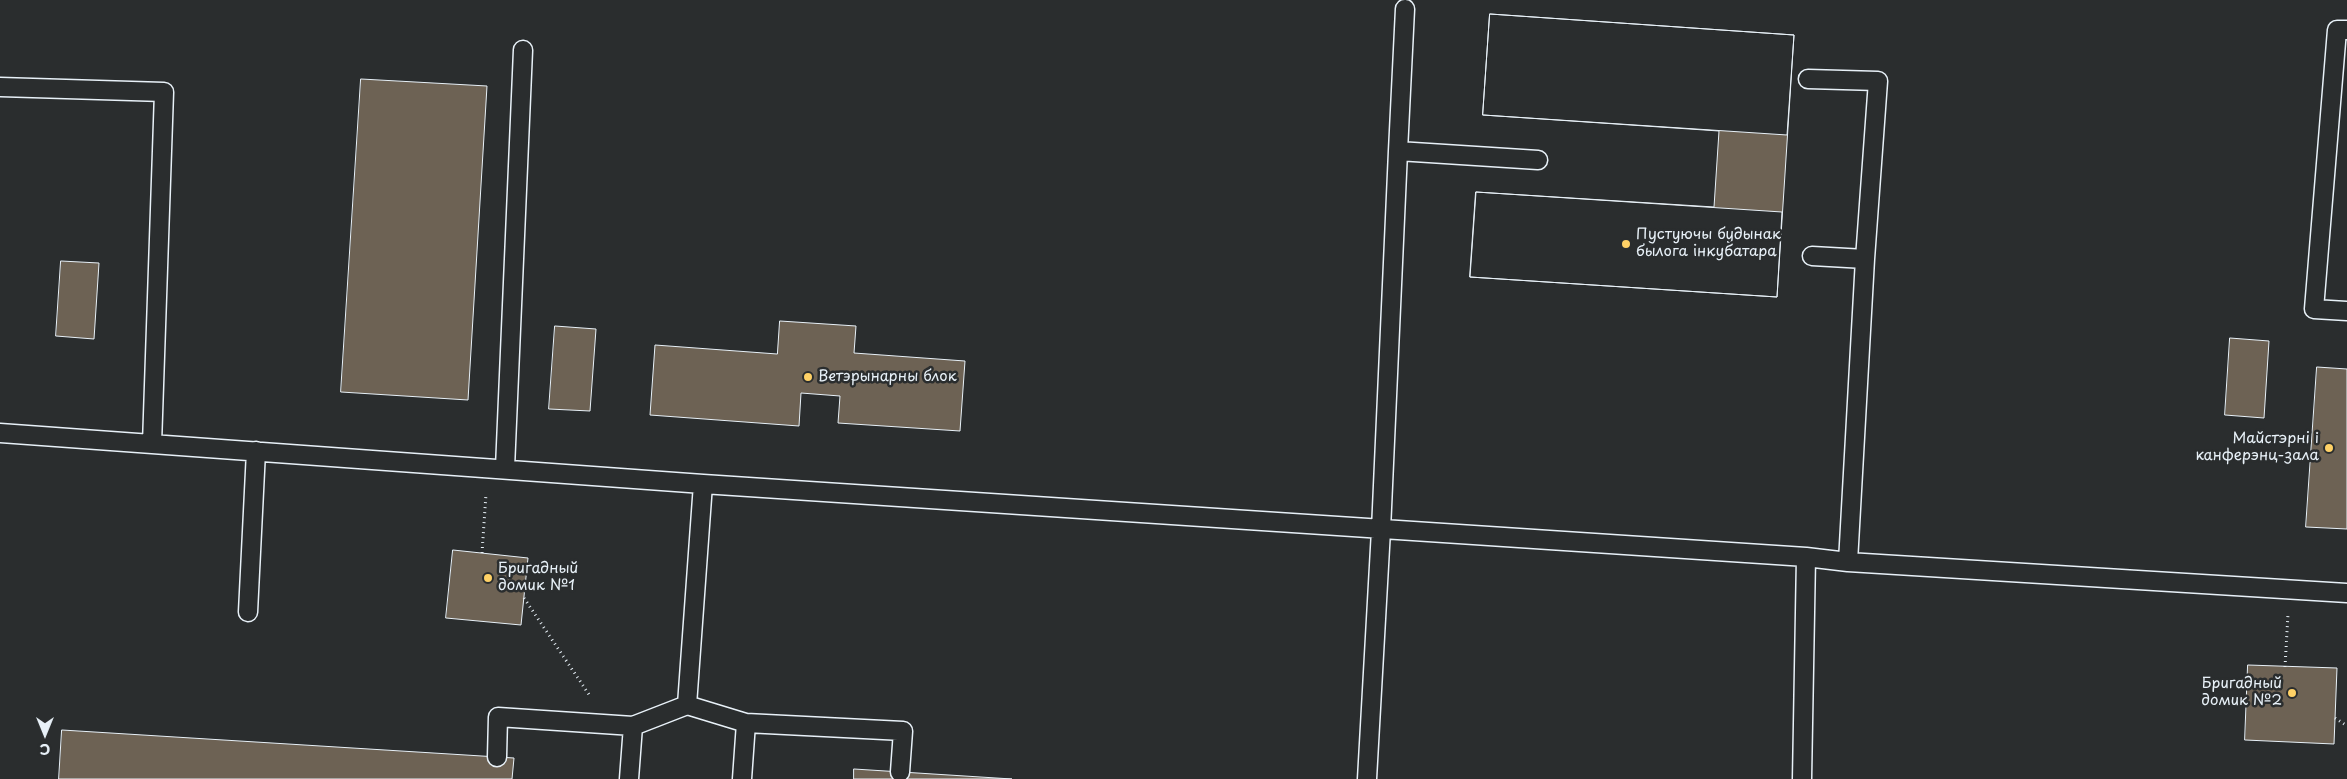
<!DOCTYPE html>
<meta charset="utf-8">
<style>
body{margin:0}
#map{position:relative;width:2347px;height:779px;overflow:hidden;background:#2a2d2e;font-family:"Playpen Sans",sans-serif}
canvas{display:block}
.north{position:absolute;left:20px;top:709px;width:50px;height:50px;-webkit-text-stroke:4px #2a2d2e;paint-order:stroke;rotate:180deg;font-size:14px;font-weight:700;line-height:20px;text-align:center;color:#e8f1f8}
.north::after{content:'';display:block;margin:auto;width:18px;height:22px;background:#e8f1f8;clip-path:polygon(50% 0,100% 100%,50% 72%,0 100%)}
</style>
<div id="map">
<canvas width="2347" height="779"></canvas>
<div class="north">С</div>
</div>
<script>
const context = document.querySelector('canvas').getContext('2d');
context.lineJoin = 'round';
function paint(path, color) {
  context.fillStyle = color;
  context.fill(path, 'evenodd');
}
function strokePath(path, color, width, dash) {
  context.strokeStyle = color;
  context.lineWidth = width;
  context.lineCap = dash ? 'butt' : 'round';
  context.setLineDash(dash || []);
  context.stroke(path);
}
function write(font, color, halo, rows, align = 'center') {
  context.font = font + ' "Playpen Sans",sans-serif';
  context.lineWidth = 5;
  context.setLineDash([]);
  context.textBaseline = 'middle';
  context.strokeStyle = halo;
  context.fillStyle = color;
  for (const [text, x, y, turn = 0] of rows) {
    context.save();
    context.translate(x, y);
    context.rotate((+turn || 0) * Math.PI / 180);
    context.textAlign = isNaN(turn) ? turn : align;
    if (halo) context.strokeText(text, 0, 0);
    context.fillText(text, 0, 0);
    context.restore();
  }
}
const building = new Path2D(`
 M1490,14L1794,35L1787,135L1483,115Z
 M1490,14L1794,35L1777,297L1470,277L1476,192L1714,207L1719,131L1483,115Z
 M361,79L487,86L468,400L341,392Z
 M1476,192L1782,212L1777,297L1470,277Z
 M61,261L99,263L94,339L56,336Z
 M780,321L856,326L854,353L965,361L960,431L838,423L840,396L801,393L799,426L650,415L655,345L777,354Z
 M555,326L596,329L590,411L549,409Z
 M2230,338L2269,341L2264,418L2225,415Z
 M2317,367L2347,369V529L2306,527Z
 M453,550L528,558L521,625L446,618Z
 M2248,665L2337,668L2334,744L2245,740Z
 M62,730L514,758L512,779H59Z
 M854,769L1012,779H854Z`);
paint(building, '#6d6254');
strokePath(building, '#e8f1f8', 1);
const service = new Path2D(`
 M2347,30H2337L2314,309L2347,311
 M1808,79L1878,81L1865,259L1848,562
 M0,87L164,92L152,444
 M1398,151L1405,9
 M1812,256L1865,259
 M0,433L703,484L1806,557L1848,562L2347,593
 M505,468L523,50
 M248,612L256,451
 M687,705L703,484
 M746,723L903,731L900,772
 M497,757L498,717L633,726
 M629,779L633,726L687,705L746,723L742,779
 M1367,779L1381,530L1398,151L1538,160
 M1802,779L1806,557`);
strokePath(service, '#e8f1f8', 21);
strokePath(new Path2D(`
 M482,553L486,494
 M524,598L590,696
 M2285,667L2288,614
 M2335,718L2347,726`), '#e8f1f8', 3, [1, 4]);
strokePath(service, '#2a2d2e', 18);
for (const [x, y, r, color] of [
 [1626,244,5,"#ffd166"],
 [808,377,5,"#ffd166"],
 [2329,448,5,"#ffd166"],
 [488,578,5,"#ffd166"],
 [2292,693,5,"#ffd166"]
]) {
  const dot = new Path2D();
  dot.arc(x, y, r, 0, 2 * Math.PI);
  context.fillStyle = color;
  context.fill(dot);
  strokePath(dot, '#2a2d2e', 2);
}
write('15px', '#e8f1f8', '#2a2d2e', [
 ["Пустуючы будынак",1636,235],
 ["былога інкубатара",1636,252],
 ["Ветэрынарны блок",818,377],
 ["Майстэрні і",2319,439,"right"],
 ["канферэнц-зала",2319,456,"right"],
 ["Бригадный",498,569],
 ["домик №1",498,586],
 ["Бригадный",2282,684,"right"],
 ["домик №2",2282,701,"right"]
], 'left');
</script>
